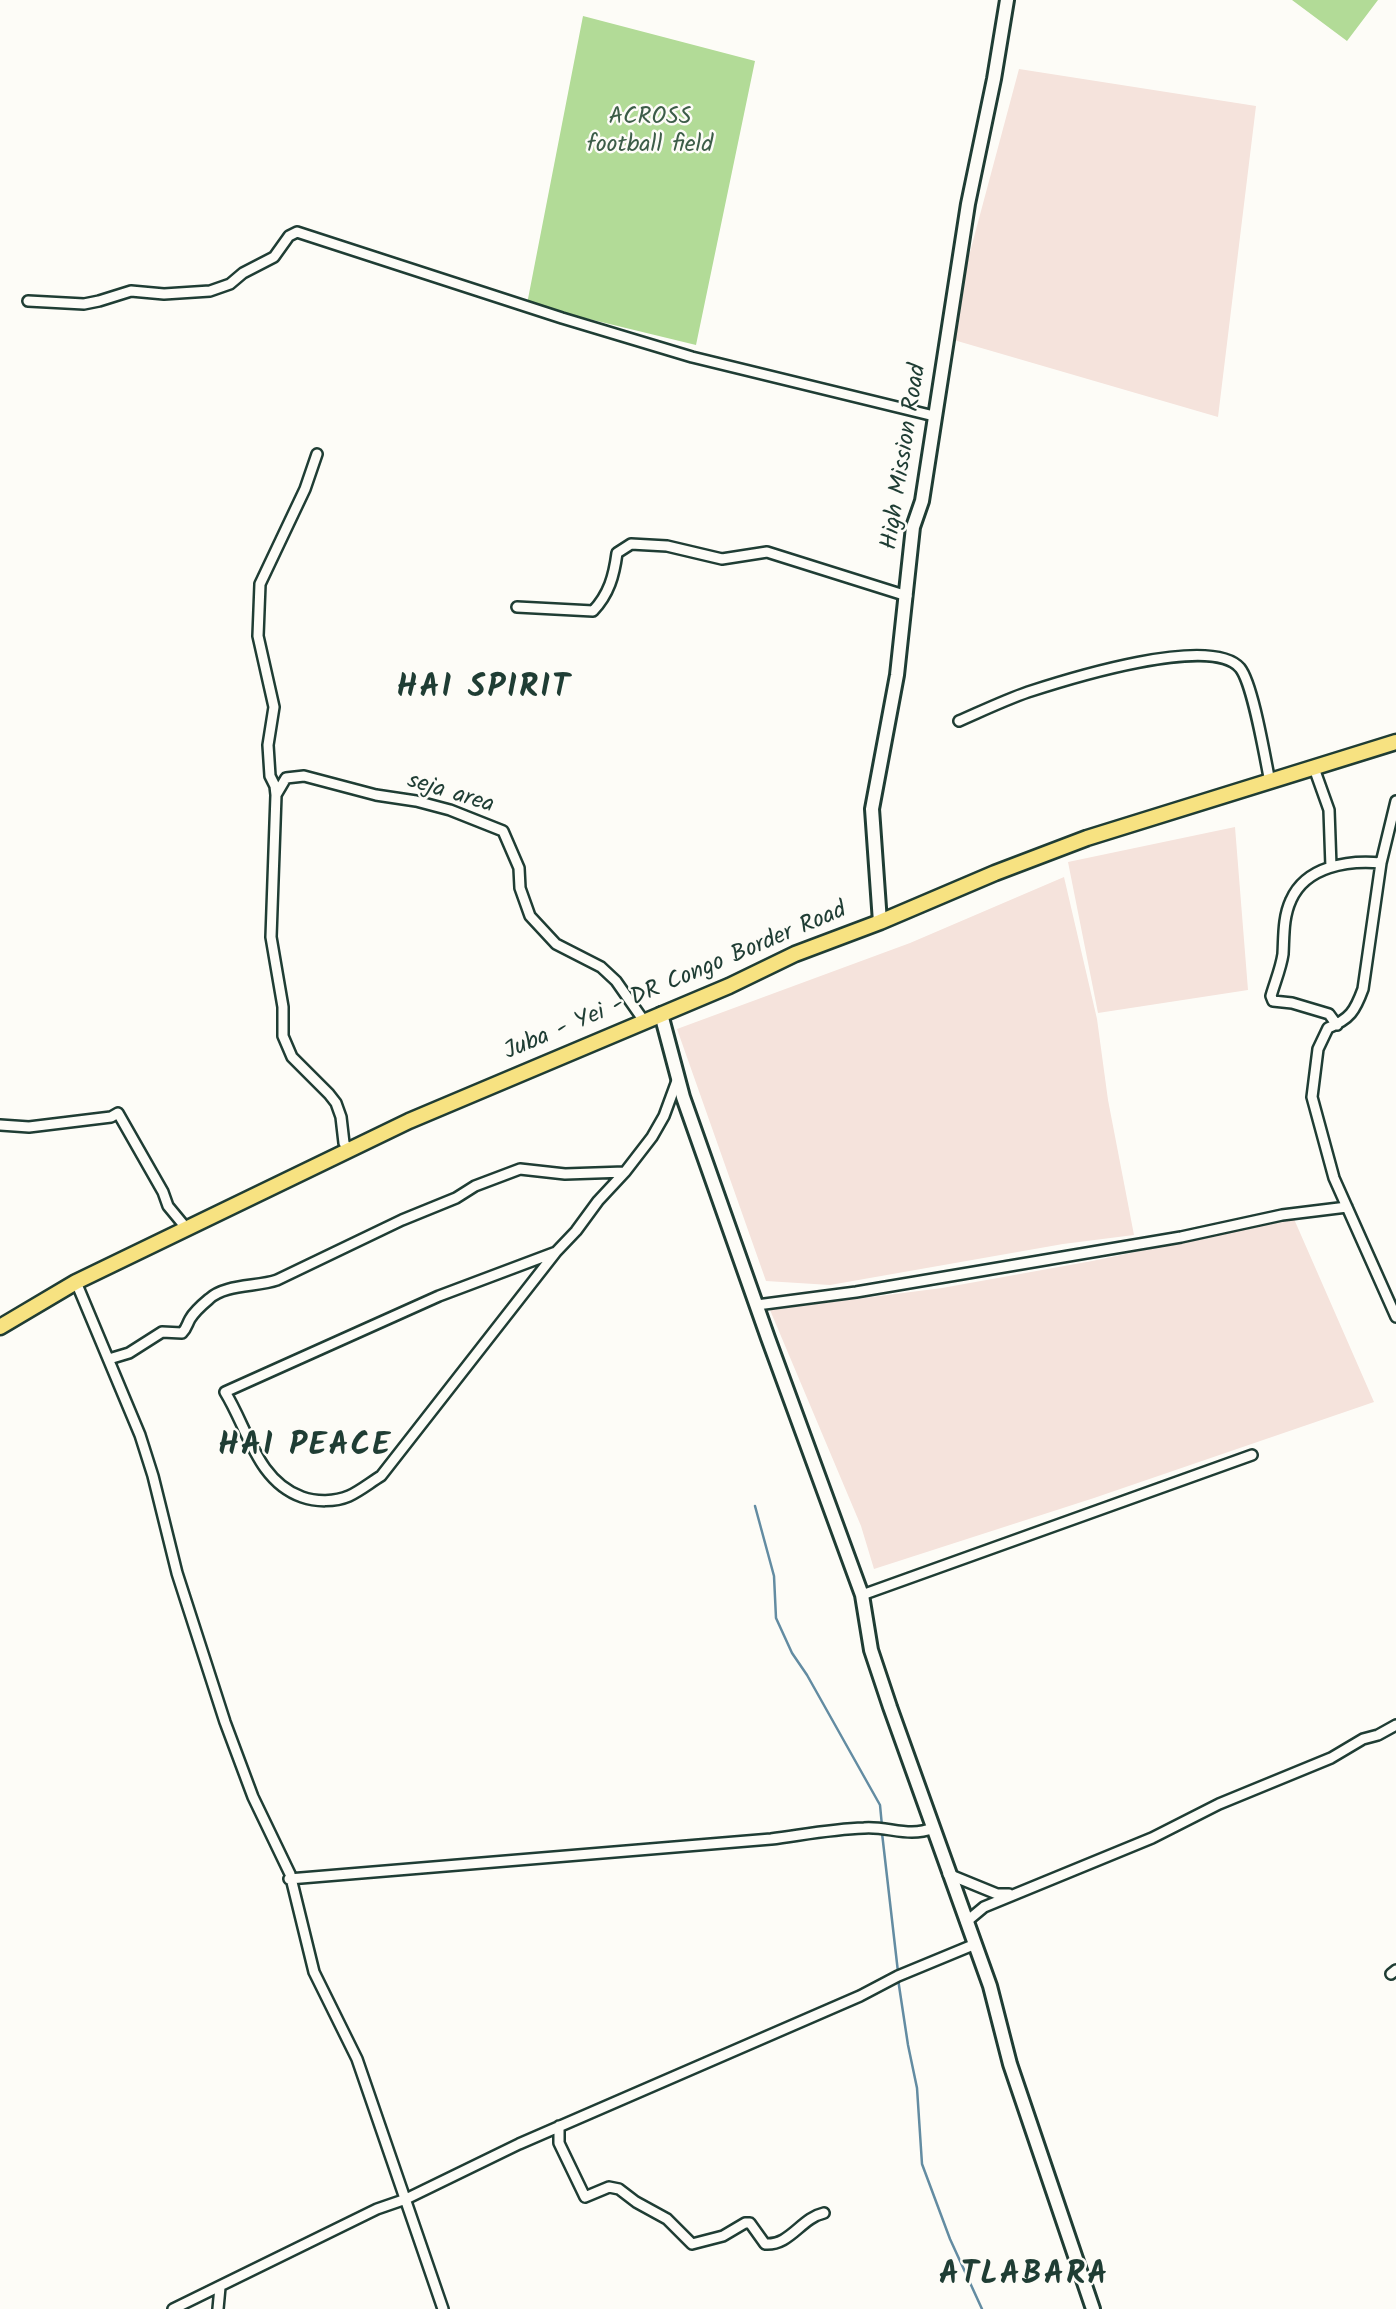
<!DOCTYPE html>
<style>
body{margin:0}
canvas{display:block;background:#fdfcf7}
</style>
<canvas width="1396" height="2309"></canvas>
<script>
const context = document.querySelector('canvas').getContext('2d');
context.lineJoin = 'round';
function paint(path, color) {
  context.fillStyle = color;
  context.fill(path, 'evenodd');
}
function strokePath(path, color, width, dash) {
  context.strokeStyle = color;
  context.lineWidth = width;
  context.lineCap = dash ? 'butt' : 'round';
  context.setLineDash(dash || []);
  context.stroke(path);
}
function write(font, color, halo, rows, align = 'center') {
  context.font = font + ' Kalam,sans-serif';
  context.lineWidth = 5;
  context.setLineDash([]);
  context.textBaseline = 'middle';
  context.strokeStyle = halo;
  context.fillStyle = color;
  for (const [text, x, y, turn = 0] of rows) {
    context.save();
    context.translate(x, y);
    context.rotate((+turn || 0) * Math.PI / 180);
    context.textAlign = isNaN(turn) ? turn : align;
    if (halo) context.strokeText(text, 0, 0);
    context.fillText(text, 0, 0);
    context.restore();
  }
}
paint(new Path2D(`
 M1019,69L1256,106L1218,417L947,338Z
 M1235,827L1248,990L1098,1013L1068,862Z
 M1064,877L1097,1019L1108,1100L1134,1235L1063,1244L830,1285L766,1281L677,1029L910,943Z
 M1294,1219L1374,1402L1094,1498L874,1569L861,1526L770,1310L942,1288L1092,1261Z`), '#f5e3dc');
paint(new Path2D(`
 M1292,0H1378L1347,41Z
 M583,16L755,61L696,345L527,304Z`), '#b2db97');
strokePath(new Path2D(`
 M755,1506L774,1576L776,1618L792,1653L807,1675L880,1805L882,1826
 M882,1833L898,1972
 M898,1979L908,2045L917,2088L922,2164L950,2239L982,2309`), '#638ca2', 2.5);
const street = new Path2D(`
 M28,301L84,304L99,301L131,291L164,294L210,291L230,284L243,273L274,257L289,236L297,232L562,318L692,357L934,416
 M317,454L305,489L260,584L258,636L274,707L268,745L270,776L275,786L276,795L271,937L283,1007V1036L292,1057L329,1094L336,1103L341,1117L344,1143L349,1150
 M517,607L593,611C609,594 614,576 617,553L631,544L667,546L722,559L767,552L907,596
 M959,721C982,711 1005,700 1028,692C1068,679 1211,634 1240,668C1253,684 1265,758 1270,782
 M1314,768L1329,810L1331,867
 M276,795L286,778L304,776L376,795L416,801L450,810L503,831L519,868L520,888L530,916L556,944L601,967L616,981L644,1021
 M1396,801L1381,863L1363,989C1355,1011 1350,1019 1328,1028L1318,1049L1312,1097L1334,1178L1396,1317
 M1337,1025L1329,1014L1292,1003L1273,1001L1271,996C1275,982 1281,968 1283,954C1284,936 1283,917 1291,900C1306,866 1348,860 1381,863
 M0,1125L29,1127L111,1117L118,1113L163,1192L168,1206L187,1229
 M556,1252L439,1296L225,1392C248,1429 257,1481 302,1497C316,1502 335,1502 349,1496C360,1491 371,1482 381,1476L556,1252L576,1231L598,1201L625,1172L652,1137L664,1116L678,1078
 M76,1282L140,1435L153,1476L177,1573L225,1722L253,1797L290,1874L314,1972L357,2059L443,2309
 M757,1305L856,1292L1181,1237L1282,1215L1347,1207
 M109,1359L129,1353L162,1332L182,1333C187,1328 187,1324 190,1319C194,1312 203,1304 209,1299C225,1284 257,1287 277,1280L402,1220L456,1198L475,1186L520,1169L565,1174L625,1172
 M862,1595L1252,1455
 M948,1874L997,1894H1009
 M289,1879L771,1839C802,1835 832,1829 864,1828C888,1826 909,1838 933,1828
 M966,1922L984,1907L1152,1838L1219,1804L1331,1758L1363,1739L1378,1735L1396,1725
 M1391,1974L1396,1970
 M559,2126V2143L585,2197L609,2187L619,2189L636,2202L667,2219L692,2244L723,2236L745,2223H750L765,2244C790,2246 801,2218 824,2213
 M173,2309L377,2209L406,2199L519,2144L860,1996L898,1976L973,1945
 M218,2309L220,2287`);
const secondary = new Path2D(`
 M880,922L872,809L897,675L913,527L922,501L968,204L994,79L1007,0
 M661,1014L683,1097L768,1338L862,1595L871,1650L890,1707L990,1986L1010,2064L1093,2309`);
const primary = new Path2D(`
 M0,1327L76,1282L409,1121L729,986L795,954L880,922L995,873L1087,838L1396,742`);
strokePath(street, '#1f3d34', 14);
strokePath(secondary, '#1f3d34', 18);
strokePath(primary, '#1f3d34', 19);
strokePath(street, '#fdfcf7', 9);
strokePath(secondary, '#fdfcf7', 12);
strokePath(primary, '#f7e281', 14);
write('24px', '#3c5d48', '#fdfcf7', [
 ["ACROSS",650,119],
 ["football field",650,147]
]);
write('24px', '#1f3d34', '#fdfcf7', [
 ["High Mission Road",906,457,-81],
 ["seja area",450,795,17],
 ["Juba - Yei - DR Congo Border Road",676,983,-23]
]);
context.letterSpacing = '2px';
write('bold 32px', '#1f3d34', '#fdfcf7', [
 ["HAI SPIRIT",484,691],
 ["HAI PEACE",305,1449],
 ["ATLABARA",1024,2278]
]);
context.letterSpacing = '0px';
</script>
